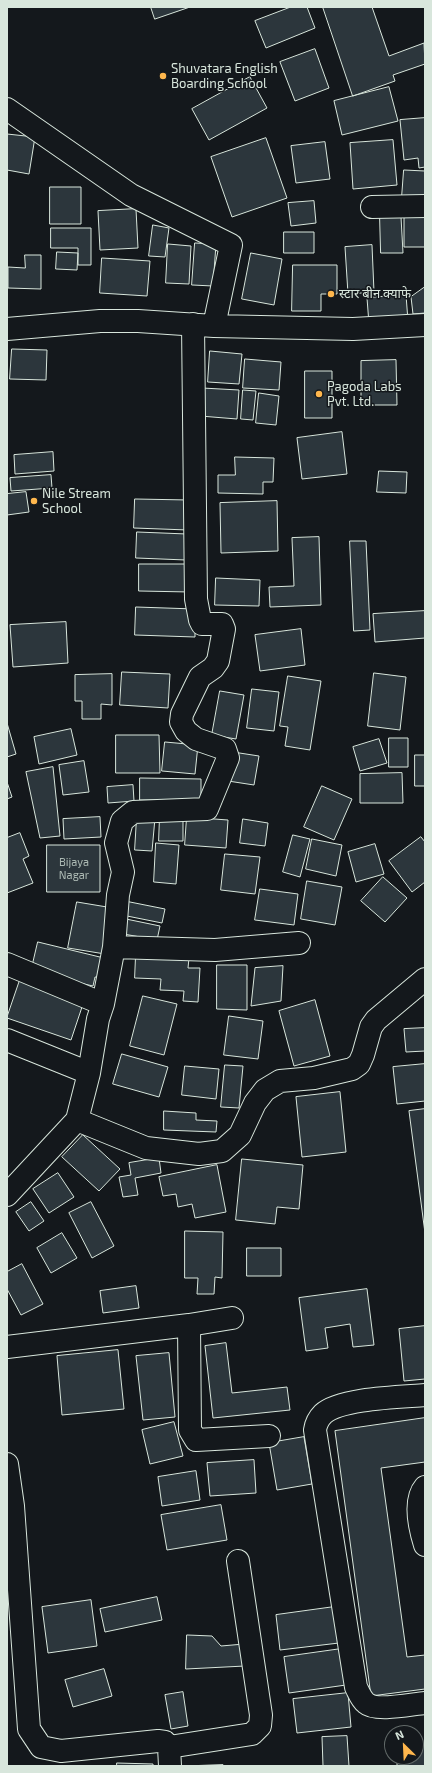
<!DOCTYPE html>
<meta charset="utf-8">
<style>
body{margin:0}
#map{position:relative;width:432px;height:1773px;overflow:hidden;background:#14181c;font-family:"Exo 2",sans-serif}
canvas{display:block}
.frame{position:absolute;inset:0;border:8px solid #d8e6dc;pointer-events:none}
.north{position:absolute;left:384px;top:1725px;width:40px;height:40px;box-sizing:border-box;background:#14181c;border:1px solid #626a69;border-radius:50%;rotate:336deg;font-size:11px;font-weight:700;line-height:16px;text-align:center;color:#d8e6dc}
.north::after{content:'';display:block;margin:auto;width:14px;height:18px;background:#ffb74d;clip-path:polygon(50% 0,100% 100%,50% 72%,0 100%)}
</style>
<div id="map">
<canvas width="432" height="1773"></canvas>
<div class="frame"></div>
<div class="north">N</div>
</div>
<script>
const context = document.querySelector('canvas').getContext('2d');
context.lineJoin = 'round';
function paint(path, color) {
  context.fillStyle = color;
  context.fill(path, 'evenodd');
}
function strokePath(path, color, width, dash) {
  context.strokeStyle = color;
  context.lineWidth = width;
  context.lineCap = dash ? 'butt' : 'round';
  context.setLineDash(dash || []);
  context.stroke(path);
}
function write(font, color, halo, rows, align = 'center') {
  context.font = font + ' "Exo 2","Noto Sans Devanagari",sans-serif';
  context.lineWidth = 3;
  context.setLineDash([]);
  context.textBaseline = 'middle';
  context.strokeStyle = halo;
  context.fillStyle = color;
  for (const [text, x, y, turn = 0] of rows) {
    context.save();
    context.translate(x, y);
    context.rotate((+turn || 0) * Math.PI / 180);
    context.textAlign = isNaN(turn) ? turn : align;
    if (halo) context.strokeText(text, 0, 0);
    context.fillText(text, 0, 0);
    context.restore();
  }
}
const building = new Path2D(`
 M151,7H190L155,19Z
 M291,7H307L315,28L266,48L255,21Z
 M323,7H372L389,56L424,43L425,64L393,75L395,81L353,96Z
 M315,49L329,88L295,101L280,62Z
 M250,77L267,108L209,140L192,109Z
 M389,87L398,121L342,135L334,101Z
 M425,118V167L419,168L418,158L404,160L400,120Z
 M7,134L35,137L29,174L7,170Z
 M266,138L287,198L232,217L211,157Z
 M393,140L397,185L353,189L350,143Z
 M325,142L330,179L296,183L291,146Z
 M404,170L425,171V198L402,197Z
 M50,187H81V224H50Z
 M314,201L316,223L291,226L288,203Z
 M136,209L138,248L100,250L98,211Z
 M380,217H401L403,253H381Z
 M425,217V247H404V218Z
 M153,225L169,228L165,257L149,256Z
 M51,228H91V265H78V248H51Z
 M284,232H314V253H284Z
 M195,243L216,244L213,286L192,285Z
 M168,244L191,246L189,284L166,283Z
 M372,245L374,292L348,294L345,247Z
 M57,252L78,253L77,270L56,269Z
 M251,253L282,259L274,305L242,299Z
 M25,255H41V289L8,288V267L25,268Z
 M102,258L150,261L147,296L100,293Z
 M293,265H337V294H321V311H292Z
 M425,287V313L413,314L411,297Z
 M406,295L408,321L369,324L367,298Z
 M12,349L47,350L46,380L10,379Z
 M210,351L242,354L239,384L208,382Z
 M245,359L281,362L279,390L243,388Z
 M396,360L397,405H361V361Z
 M305,371H332V418H305Z
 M202,388L239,390L237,419L200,416Z
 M243,390L256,391L253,420L241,419Z
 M259,393L279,396L276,425L256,423Z
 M342,432L347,474L302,479L297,438Z
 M53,452L54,471L15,474L14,455Z
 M235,457L274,458L273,482H263V494L218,493V475H235Z
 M379,471L407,472L406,493L377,492Z
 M51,475L52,488L11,491L10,478Z
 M26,492L29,512L7,515V494Z
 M135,499L189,500L188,530L134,528Z
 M277,501L278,551L221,553L220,503Z
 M137,532L187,534L186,560L136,558Z
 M319,537L321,605L270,607L269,587L294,586L292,538Z
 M350,541H366L370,630L354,631Z
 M139,564H191L190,592L139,591Z
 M216,578L260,580L259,606L215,605Z
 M136,607L195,609V637L135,635Z
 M425,611V638L375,642L373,614Z
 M66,622L68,663L13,667L10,625Z
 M301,629L305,665L260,671L255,635Z
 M122,672L170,674L168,708L120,705Z
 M374,673L406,677L400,730L368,726Z
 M112,674V705L101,704V719H82V701H75V675Z
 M288,676L321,681L310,750L285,746L288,727L280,726Z
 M252,689L279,692L274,731L247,728Z
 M220,691L244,695L236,739L212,735Z
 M7,723L16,754L7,757Z
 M71,729L77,755L39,764L34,737Z
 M116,735H159L160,773H116Z
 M389,738H408V767H389Z
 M379,739L387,763L360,771L353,747Z
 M165,742L198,745L195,774L162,771Z
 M233,752L259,756L254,785L228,781Z
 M415,755H425V786H415Z
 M84,761L89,792L63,795L59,765Z
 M53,767L60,836L40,838L26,772Z
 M402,773L403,803H360V774Z
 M140,778L201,779V800H140Z
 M7,782L12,797L7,799Z
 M133,785L134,801L108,803L107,787Z
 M322,786L352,799L334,840L304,827Z
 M160,815H183V841H159Z
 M100,817L101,837L64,839L63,819Z
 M137,817L155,818L152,851L135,850Z
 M187,817L228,820L226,848L185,845Z
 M243,819L268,823L265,846L240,843Z
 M20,833L29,856L23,859L33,883L7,893V838Z
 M293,835L310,839L300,877L283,872Z
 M421,837L425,842V882L412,892L389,861Z
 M312,839L342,845L336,876L306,869Z
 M156,843L179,845L176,884L154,882Z
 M375,844L384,874L356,882L348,852Z
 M47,845H100V892H47Z
 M225,854L260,857L255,894L221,890Z
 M383,877L407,898L385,922L361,901Z
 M307,881L342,887L335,925L301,919Z
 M260,889L298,894L294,925L255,920Z
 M125,901L165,909L162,923L122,915Z
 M77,902L113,908L105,954L68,948Z
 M121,918L160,926L157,940L118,933Z
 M38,942L108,959L103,978L95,977L93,986L31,972Z
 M136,955L189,958L188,968H200L198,1002L183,1001L184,991L160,990L161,979L135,978Z
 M217,965H247V1010L217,1009Z
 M283,966L281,1001L251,1006L255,968Z
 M20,980L84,1001L71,1040L7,1018Z
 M143,996L177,1004L164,1055L130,1046Z
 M315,1000L330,1056L294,1066L279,1011Z
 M229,1016L263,1021L258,1059L224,1055Z
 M425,1028V1051L406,1052L404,1029Z
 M122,1054L168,1067L159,1097L113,1084Z
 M425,1064V1101L397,1104L393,1067Z
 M225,1065L243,1066L239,1108L221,1107Z
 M185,1066L219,1069L216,1099L182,1095Z
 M340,1092L346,1152L302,1157L296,1097Z
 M425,1109V1233L409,1111Z
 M164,1111L196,1113V1120L217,1121L216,1132L164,1130Z
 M83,1135L120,1169L99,1191L62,1157Z
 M159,1158L161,1173L135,1178L138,1195L123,1197L119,1177L131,1175L129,1163Z
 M242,1159L303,1165L299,1209L277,1207L275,1224L236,1220Z
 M217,1165L226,1212L195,1218L192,1204L178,1207L176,1194L163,1196L159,1177Z
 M58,1173L74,1197L49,1213L33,1189Z
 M31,1202L44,1221L29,1231L16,1212Z
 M91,1202L114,1246L92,1258L69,1213Z
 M185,1231L223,1232L222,1278L215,1277L214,1294H197L198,1278H185Z
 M62,1233L77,1258L51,1273L37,1248Z
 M247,1248H281V1276H247Z
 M22,1264L43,1304L21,1315L7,1289V1272Z
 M136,1286L139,1308L103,1313L100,1291Z
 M367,1289L374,1345L353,1347L350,1324L325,1328L328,1348L306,1351L299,1298Z
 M425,1326V1379L404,1381L399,1329Z
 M226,1343L232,1393L287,1387L290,1410L213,1418L205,1346Z
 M118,1350L124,1409L62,1415L57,1356Z
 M169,1353L175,1417L143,1420L136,1356Z
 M425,1418V1462L381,1468L407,1657L425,1655V1689L371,1696L335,1431Z
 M174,1422L183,1456L150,1464L142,1430Z
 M304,1437L312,1484L277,1490L269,1443Z
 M254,1460L256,1493L210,1496L207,1463Z
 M196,1471L200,1500L162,1506L158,1477Z
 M221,1505L227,1540L167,1550L161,1515Z
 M157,1597L162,1620L105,1632L100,1609Z
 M91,1600L97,1646L48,1653L42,1607Z
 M334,1607L339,1643L280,1650L276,1615Z
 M187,1635L212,1636L221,1646L244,1644L245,1666L186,1669Z
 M341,1649L346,1685L289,1693L284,1657Z
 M104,1669L112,1696L73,1707L65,1680Z
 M183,1692L188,1726L171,1729L165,1695Z
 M348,1693L351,1727L297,1733L293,1699Z
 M347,1736L349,1766H323L322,1737Z
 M425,1746V1766H397V1757H416V1747Z
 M117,1763L153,1764V1766H117Z
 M223,1765V1766H185Z`);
paint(building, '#2c363c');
strokePath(building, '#d8e6dc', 1);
const minor = new Path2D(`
 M7,109L131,195L231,245L214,326
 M372,207L425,206
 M7,329L100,321H138L214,326L353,329L425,325
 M114,947L215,950L299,943
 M7,964L103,1004
 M7,1040L89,1073
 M77,1120L146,1148L199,1154L222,1151L240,1135L255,1103L265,1090L280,1081L314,1078L352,1069L359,1064L363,1055L371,1027L376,1020L425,979
 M7,1195L77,1120L89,1073L98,1019L103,1004L114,947L118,895L123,872L116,843L122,821L133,812L207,809L228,758L225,749L196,739L186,731L181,722L182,714L200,677L213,668L218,661L224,629L222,624H202L200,620L196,599L193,324
 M189,1325L190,1430L196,1440L269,1436
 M7,1347L189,1325L232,1318
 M425,1395C401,1397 340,1398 323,1414C318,1419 316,1423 315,1430L356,1687C359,1693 361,1699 366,1703C376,1712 412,1704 425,1703
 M7,1464L13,1506L29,1729L41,1747L61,1751L158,1741L165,1742L169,1747L170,1766
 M425,1487C413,1501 420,1529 425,1545
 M169,1747L252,1734L260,1726L261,1715L238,1561`);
strokePath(minor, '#d8e6dc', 24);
strokePath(minor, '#14181c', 22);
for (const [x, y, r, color] of [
 [163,76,4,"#ffb74d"],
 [331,294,4,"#ffb74d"],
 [319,394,4,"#ffb74d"],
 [34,501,4,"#ffb74d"]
]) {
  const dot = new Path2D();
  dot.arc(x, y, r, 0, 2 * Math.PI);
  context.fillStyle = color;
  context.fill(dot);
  strokePath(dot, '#14181c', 1.5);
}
write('11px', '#adbab4', null, [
 ["Bijaya",74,862],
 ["Nagar",74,875]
]);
write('13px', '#d8e6dc', '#14181c', [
 ["Shuvatara English",171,69],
 ["Boarding School",171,84],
 ["स्टार बीन क्याफे",339,294],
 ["Pagoda Labs",327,387],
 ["Pvt. Ltd.",327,402],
 ["Nile Stream",42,494],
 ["School",42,509]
], 'left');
</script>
